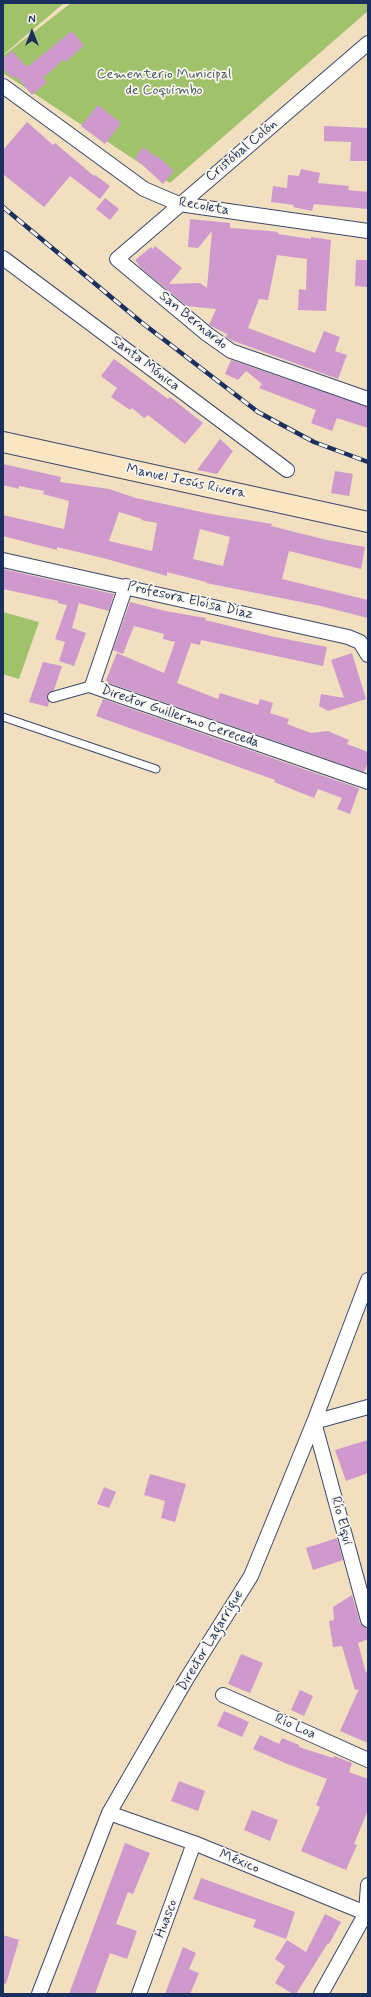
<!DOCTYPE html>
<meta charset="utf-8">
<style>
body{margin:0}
#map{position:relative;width:371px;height:1997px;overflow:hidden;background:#f1dfc0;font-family:Mynerve,sans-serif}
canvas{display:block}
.frame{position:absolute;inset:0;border:4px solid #1b2f5e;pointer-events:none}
.north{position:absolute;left:12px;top:12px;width:40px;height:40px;-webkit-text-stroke:3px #fbf7ec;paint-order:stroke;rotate:0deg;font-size:11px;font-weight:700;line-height:16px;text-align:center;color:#1b2f5e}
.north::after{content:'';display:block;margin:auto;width:14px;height:18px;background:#1b2f5e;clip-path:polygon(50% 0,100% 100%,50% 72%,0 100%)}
</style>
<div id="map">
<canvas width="371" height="1997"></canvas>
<div class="frame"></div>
<div class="north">N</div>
</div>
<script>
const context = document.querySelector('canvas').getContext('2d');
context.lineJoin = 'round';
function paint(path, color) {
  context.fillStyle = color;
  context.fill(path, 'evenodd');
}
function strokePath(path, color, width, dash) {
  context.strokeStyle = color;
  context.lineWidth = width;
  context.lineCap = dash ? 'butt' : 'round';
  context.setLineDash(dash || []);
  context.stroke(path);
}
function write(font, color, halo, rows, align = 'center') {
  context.font = font + ' Mynerve,sans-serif';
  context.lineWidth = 3.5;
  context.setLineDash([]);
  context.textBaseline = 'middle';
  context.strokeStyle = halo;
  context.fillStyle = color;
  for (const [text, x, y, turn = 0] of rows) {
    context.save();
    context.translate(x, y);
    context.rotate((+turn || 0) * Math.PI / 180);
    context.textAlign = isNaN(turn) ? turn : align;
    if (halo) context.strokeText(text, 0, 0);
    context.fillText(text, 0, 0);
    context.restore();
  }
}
paint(new Path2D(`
 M3,3H64L3,55Z
 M71,3H368V11L170,183L3,73V56Z
 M3,612L39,622L19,679L3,674Z`), '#a0c26b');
paint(new Path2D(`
 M72,31L84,46L65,62L63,60L43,78L47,82L32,95L16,76L12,78L3,68V59L12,51L27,67Z
 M98,105L121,123L105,144L81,126Z
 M27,122L53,145L55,143L94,176L95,175L110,186L100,199L70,176L44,207L3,174V150Z
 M324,126L368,128L367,161H350L351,142L324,141Z
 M143,147L156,157L157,156L174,171L163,184L135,158Z
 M301,169L320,173L318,183L349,186L348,190L368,192V209L314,204L312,211L293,207L294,205L271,202L273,186L287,188L288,175L299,176Z
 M105,198L119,209L110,220L96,209Z
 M190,219L230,223V228L270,231L278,232V234L311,239V237L331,240L326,311L298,310L299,289L306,290L307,259L277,255L268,300L259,299L248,328L315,353L324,331L340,337L335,351L347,355L338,379L231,340L226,337L227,334L209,325L216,309L187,306L141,268L135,260L151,247L153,249L155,246L182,268L169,284L200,283L207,288L212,231L198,248L188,247Z
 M356,260H368L367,287L355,286Z
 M114,359L168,399L170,397L203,423L185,444L148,415L144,418L132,408L130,410L111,397L117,388L101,376Z
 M231,360L368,407V428L337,418L332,431L311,423L316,410L259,388L262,384L246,371L238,380L225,374Z
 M220,439L233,451L217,474L197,470Z
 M3,464L61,477L60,482L109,489L136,498L211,514L272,524L271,526L327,540L365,547L361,569L289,551L282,579L368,600V618L321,606L206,583V582L167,572V576L103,558L57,547V550L3,536V515L64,529L69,501L43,494L44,491L19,486V489L3,485ZM119,512L142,519L141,520L157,523L152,551L109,541ZM200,529L230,537L223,566L193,559Z
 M335,471L353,474L349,496L331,493Z
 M3,569L114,594L109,611L79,603L72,628L86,633L74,666L59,661L65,642L55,639L67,605L58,603V601L3,589Z
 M130,602L165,611L206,618L205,620L275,637L327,647L323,666L201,640L200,645L191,643L177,683L218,699L220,693L258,705L260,699L273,703L270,713L289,719L287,724L311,733L328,731L349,740L347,744L368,752V762L364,772L109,683L106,680L117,653L164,673L175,642L163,639L164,634L134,626L123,654L113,650Z
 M352,653L366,699L328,711L319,706L321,694L344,698L331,660Z
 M43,662L62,666L54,690L47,695L49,702L48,707L29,702Z
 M103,699L358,788L359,789L350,814L337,809L342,798L318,789L314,798L274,782L275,780L96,716Z
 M368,1440V1473L346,1481L335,1450Z
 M150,1474L186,1484L175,1522L161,1518L165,1501L144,1495Z
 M104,1487L116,1492L109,1508L97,1504Z
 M337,1538L343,1560L313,1570L306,1548Z
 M352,1595L360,1623L368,1630V1639L358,1643L366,1673L368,1669V1743L340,1731L359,1689L355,1690L342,1646L333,1647L329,1621L334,1620L333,1607Z
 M241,1654L263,1663L250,1693L228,1684Z
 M300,1690L313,1696L304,1716L291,1710Z
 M224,1711L249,1722L242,1737L217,1726Z
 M260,1735L279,1744L282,1738L299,1745V1747L333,1758L334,1756L352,1763L349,1772L368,1779V1810L354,1844L357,1845L346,1870L301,1851L320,1807L316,1805L327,1779L285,1763L253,1749Z
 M179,1781L205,1791L198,1811L171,1801Z
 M252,1810L278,1820L270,1841L244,1830Z
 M125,1843L150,1853L133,1894L128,1892L116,1924L137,1931L127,1959L110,1953L95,1994H69Z
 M201,1878L295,1912L286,1939L253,1927L256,1920L193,1899Z
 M325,1914L341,1922L329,1944L328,1943L296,1994H293L275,1983L285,1966L275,1959L287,1940L306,1952Z
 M3,1935L19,1940L6,1984L3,1983Z
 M183,1947L196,1953L189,1969L199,1973L190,1994H165Z`), '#cf99cd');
const service = new Path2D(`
 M3,717L156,769`);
const pedestrian = new Path2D(`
 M53,697L92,686`);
const minor = new Path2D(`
 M368,43L117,259L207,334L231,351L368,399
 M3,86L144,189L179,204L368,231
 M3,258L287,470
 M3,560L348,637L360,642L368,655
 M126,586L92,686L368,782
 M368,1407L314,1422L368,1620
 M223,1695L368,1760
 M109,1813L194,1843L368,1914
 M39,1994L109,1813L187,1678L251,1576L314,1422L368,1280
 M139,1994L194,1843
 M321,1994L366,1913L368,1885`);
const secondary = new Path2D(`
 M3,442L368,522`);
strokePath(service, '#3b496d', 9);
strokePath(pedestrian, '#3b496d', 12);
strokePath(minor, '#3b496d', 16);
strokePath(secondary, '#3b496d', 22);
strokePath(service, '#fff', 7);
strokePath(pedestrian, '#fff', 10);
strokePath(minor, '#fff', 14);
strokePath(secondary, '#fbe6c3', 20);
const rail = new Path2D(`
 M3,207L141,322L258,412L314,442L368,462`);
strokePath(rail, '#1b2f5e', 4.5);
strokePath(rail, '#fbf7ec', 3, [9]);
write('14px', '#435b62', '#fbf7ec', [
 ["Cementerio Municipal",164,75],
 ["de Coquimbo",164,91]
]);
write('14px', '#1b2f5e', '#fbf7ec', [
 ["Cristóbal Colón",242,151,-40],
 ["Recoleta",204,207,10],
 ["San Bernardo",193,321,39],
 ["Santa Mónica",145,364,37],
 ["Manuel Jesús Rivera",186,482,12],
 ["Profesora Eloísa Díaz",190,601,13],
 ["Director Guillermo Cereceda",180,717,19],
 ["Río Elqui",341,1521,75],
 ["Director Lagarrigue",211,1641,-59],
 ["Río Loa",295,1727,24],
 ["México",239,1862,22],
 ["Huasco",167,1919,-70]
]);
</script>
